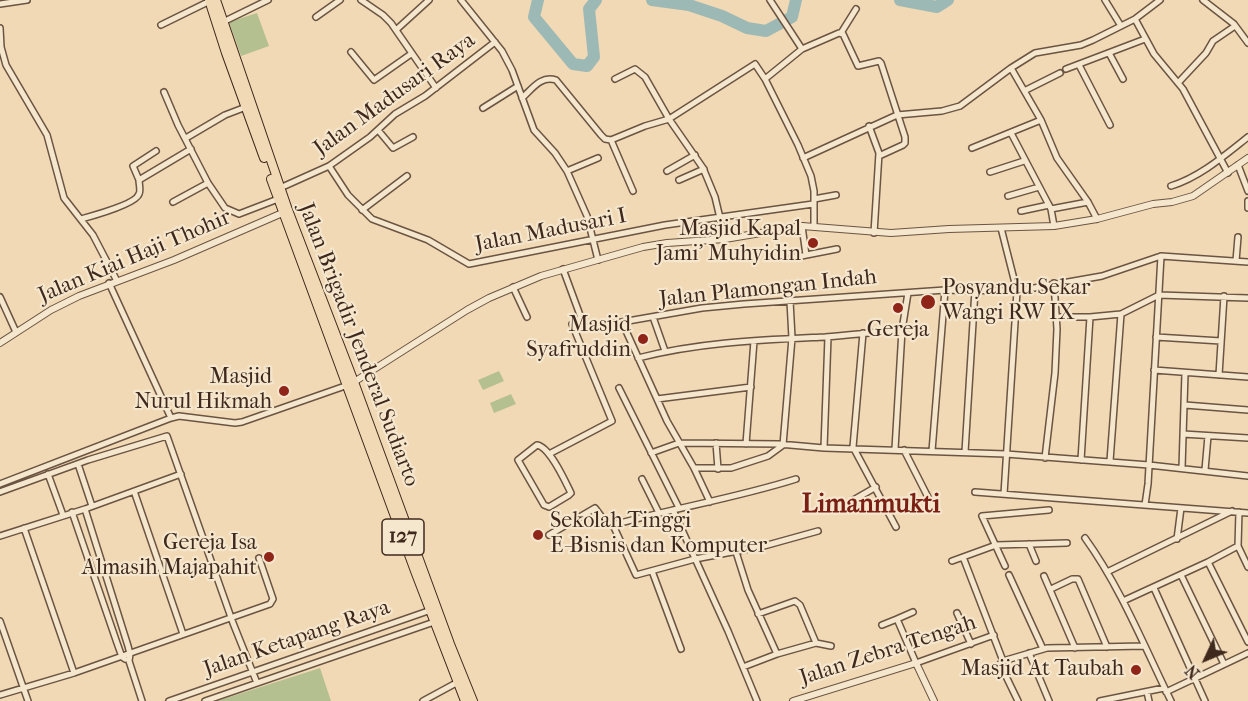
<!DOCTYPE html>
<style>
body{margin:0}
#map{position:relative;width:1248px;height:701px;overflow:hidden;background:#f0d9b4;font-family:"IM FELL French Canon",serif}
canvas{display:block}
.north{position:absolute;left:1176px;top:629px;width:60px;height:60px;-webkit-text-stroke:4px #f5e6ce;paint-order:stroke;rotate:226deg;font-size:16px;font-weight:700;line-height:24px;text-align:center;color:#3f281c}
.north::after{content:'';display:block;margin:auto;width:21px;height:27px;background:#3f281c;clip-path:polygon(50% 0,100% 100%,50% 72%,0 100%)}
</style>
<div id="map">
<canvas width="1248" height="701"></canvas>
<div class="north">N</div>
</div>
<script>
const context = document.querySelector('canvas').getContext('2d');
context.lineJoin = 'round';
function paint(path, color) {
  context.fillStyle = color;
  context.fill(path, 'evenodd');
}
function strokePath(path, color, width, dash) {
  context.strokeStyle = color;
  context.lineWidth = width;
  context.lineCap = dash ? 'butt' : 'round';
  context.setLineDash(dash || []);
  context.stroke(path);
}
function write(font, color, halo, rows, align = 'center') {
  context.font = font + ' "IM FELL French Canon",serif';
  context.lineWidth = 4.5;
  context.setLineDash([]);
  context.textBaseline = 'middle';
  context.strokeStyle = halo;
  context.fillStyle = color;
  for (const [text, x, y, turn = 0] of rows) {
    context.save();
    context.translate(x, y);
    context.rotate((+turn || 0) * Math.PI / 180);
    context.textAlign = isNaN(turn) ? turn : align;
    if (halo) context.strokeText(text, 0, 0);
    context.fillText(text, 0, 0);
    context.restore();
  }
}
paint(new Path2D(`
 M257,13L269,46L241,56L229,22Z
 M499,371L504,381L483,390L478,380Z
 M511,394L516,404L494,413L490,403Z
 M320,668L331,701H217Z`), '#b5c090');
strokePath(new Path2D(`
 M538,0L534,17L573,64L587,66L594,57L589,9L596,0
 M652,0L689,5L722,16L747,28L766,31L792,17L796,0
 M900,0L937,7L948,0`), '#9db9b5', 12);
const minor = new Path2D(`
 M361,0L383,15L391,23L436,88
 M461,0L502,51L512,70L534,130L555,153L567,171L587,216L598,260
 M770,0L802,49
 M1105,0L1121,26
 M1203,0L1234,24L1248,43
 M0,4L27,0
 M316,17L340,0
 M1135,19L1154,54L1183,89L1228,173
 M223,22L268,0
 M161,25L210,1
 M0,28L1,47L6,65L47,135L64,198L93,235L117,281
 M396,30L429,0
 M841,33L856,9
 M351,52L374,80L411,54
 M1109,53L1123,79
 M1079,65L1110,125
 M1011,68L1041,120L1057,158L1088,202L1097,219
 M1066,69L1145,39
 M615,79L635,69L645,77L669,119L703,168L715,197L725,239
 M765,79L802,49L839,33L843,34L858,66L879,61L881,63L905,137V143L903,145L879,156
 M1178,83L1206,53L1213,41L1235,26
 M1026,90L1060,73
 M164,92L178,125L208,183L225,208L239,214L278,199
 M522,98C532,89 541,75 556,80L601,135L605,139L611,140L645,126L669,119L755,64L765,79L798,145L811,176L814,191V226
 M483,108L518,86
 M869,126L879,153L874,233
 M378,130L393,148L413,137
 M1011,133L1051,209L1054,226
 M186,138L225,115L246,107
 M611,140L633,191
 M972,148L1041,120
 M156,151L133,166L139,180L191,149
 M803,158L897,115L942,111L960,106L1011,68L1035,53L1081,45L1093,40L1135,19L1160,0
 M1238,165L1248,191
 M329,166L348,195L372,219L428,240L469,264L665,225L813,204
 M567,171L598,158
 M667,171L695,155
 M990,172L1024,161
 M679,180L704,169
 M1171,186C1200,177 1224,156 1248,137
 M280,188L329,166L370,137L395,114L425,96L495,42
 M1008,196L1039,187
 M814,199L836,195
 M1248,201V208
 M173,202L208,183
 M1051,209L1088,202
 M362,210L407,176
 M1021,211L1049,205
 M81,219C92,216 136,204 139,194C141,191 139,184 139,180
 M802,226L806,255
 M1001,228L1017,291L1004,494
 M791,258L837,249
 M1236,261L1238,237
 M563,269L584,326L588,328L702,308L744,304L945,290L1017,291L1102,276L1161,256L1248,262
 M109,283L171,418
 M513,287L527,317
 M0,297L16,332
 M653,317L665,351
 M1056,317H1090L1121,314L1159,295L1248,298
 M622,322L667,421L694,468L710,502
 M1156,337L1221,341
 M638,358C699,342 762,340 825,337C850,335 876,332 902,330
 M1154,370L1248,377
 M1219,375L1224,296
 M619,388L679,508
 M657,399L751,387
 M1185,405L1248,410
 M1183,434L1248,438
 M716,443L718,469
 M746,444L754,341
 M537,445C550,447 565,481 571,493L569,495L549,507L544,505L518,460Z
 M853,447L863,333
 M853,447L896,527
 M824,448L828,337
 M895,449L902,330L908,293
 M904,450L934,509
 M932,451L945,290
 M965,452L975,290
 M651,453L679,443L779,444L824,448L1006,454L1149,465L1248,476
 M549,454L612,421L572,324L581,318
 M1045,458L1055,373L1057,329L1054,283
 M1081,460L1090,317
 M1110,461L1121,314
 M78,464L92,506
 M694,468H731L768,456L783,445L792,338L790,301
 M1182,468L1185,373
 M1205,470L1208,436
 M48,474L63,515
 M642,479L659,513
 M0,484L171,418L179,416L235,423L242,422L348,385
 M134,491L183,634
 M0,492L88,460L167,436L233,623L257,683
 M975,492L1248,513
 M850,502L876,487
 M1145,505L1148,484L1161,256
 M85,509L128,646L130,654L129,661L142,701
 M673,510L728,631L757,701
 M72,512L117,643L122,657L125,659
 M1239,512L1238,546L1248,567
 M613,525L636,575L695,559L764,546L818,531
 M24,528L74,673
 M549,535L595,508L607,524L613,525C674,508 736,498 796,479
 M0,536L85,509L181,474
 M1085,538C1121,588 1144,646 1171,701
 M1177,539L1181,508
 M1029,544L1036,561
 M736,552L748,590L777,654
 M963,557L1003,661L1000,664L1018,701
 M952,561L996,545L1067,543
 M1208,562L1248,642
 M1005,566L982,516L1049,510
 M652,571L681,649
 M1107,572L1232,511
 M1009,575L1043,649
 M1181,575L1224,664
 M1044,576L1075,648
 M1154,588L1205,701
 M1051,589L1072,579H1078L1107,647
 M1123,601L1208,562L1238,546
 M913,612L897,619L916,663L994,635
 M957,613L971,644
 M758,614L795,601L800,605L816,643
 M0,621L28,701
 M882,625L897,619
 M1029,653L1049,701
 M1003,661L1047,648L1144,646
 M743,667L777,654L816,643L831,646
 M1147,692L1149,701
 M1166,692L1248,653
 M0,695L74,673L270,604L273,599L259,558
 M169,701L431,610
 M205,701L437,621
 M423,701L458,682
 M1100,701L1164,688`);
const tertiary = new Path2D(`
 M0,343L51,310L79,296L174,260L287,211
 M354,382L467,310L489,298L541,276L643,247L667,243L725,239L802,226L891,233L949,229L1054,226L1097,219L1153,204L1172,202L1193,196L1248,158
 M793,701L916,663L934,701`);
const primary = new Path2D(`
 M209,0L226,53L264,158
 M216,0L288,210L354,382L450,644L473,701
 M271,179L415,571L465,701`);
strokePath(minor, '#6b5442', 8);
strokePath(tertiary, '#6b5442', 8);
strokePath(primary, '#3f281c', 10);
strokePath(minor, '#f5e6ce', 5);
strokePath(tertiary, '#f5e6ce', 6);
strokePath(primary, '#f0d9b4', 8);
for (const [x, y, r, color] of [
 [813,243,6,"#8f2418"],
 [928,302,8,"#8f2418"],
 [898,308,6,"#8f2418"],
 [643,339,6,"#8f2418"],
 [284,391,6,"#8f2418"],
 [538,535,6,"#8f2418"],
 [269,557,6,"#8f2418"],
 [1136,670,6,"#8f2418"]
]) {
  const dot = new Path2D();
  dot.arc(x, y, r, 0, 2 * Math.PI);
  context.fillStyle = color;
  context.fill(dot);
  strokePath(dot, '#f5e6ce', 2);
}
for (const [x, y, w] of [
 [403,537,42]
]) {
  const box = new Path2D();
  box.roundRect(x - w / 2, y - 18, w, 36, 4.5);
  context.fillStyle = '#f5e6ce';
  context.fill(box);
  strokePath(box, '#3f281c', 1.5);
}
write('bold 21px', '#3f281c', null, [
 ["127",403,537]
]);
write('22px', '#3f281c', '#f5e6ce', [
 ["Jalan Madusari Raya",395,95,-36],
 ["Jalan Madusari I",551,231,-11],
 ["Jalan Kiai Haji Thohir",135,257,-23],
 ["Jalan Plamongan Indah",768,289,-6],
 ["Jalan Brigadir Jenderal Sudiarto",358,345,69],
 ["Jalan Ketapang Raya",297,639,-19],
 ["Jalan Zebra Tengah",888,651,-18]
]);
write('22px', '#3f281c', '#f5e6ce', [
 ["Masjid Kapal",801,230],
 ["Jami' Muhyidin",801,255],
 ["Posyandu Sekar",942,289,"left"],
 ["Wangi RW IX",942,314,"left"],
 ["Masjid",631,326],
 ["Syafruddin",631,351],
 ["Gereja",898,331,"center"],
 ["Masjid",272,378],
 ["Nurul Hikmah",272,403],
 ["Sekolah Tinggi",550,522,"left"],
 ["E-Bisnis dan Komputer",550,547,"left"],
 ["Gereja Isa",257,544],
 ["Almasih Majapahit",257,569],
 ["Masjid At Taubah",1124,670]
], 'right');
write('bold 26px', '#7a1f14', '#f5e6ce', [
 ["Limanmukti",871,506]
]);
</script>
